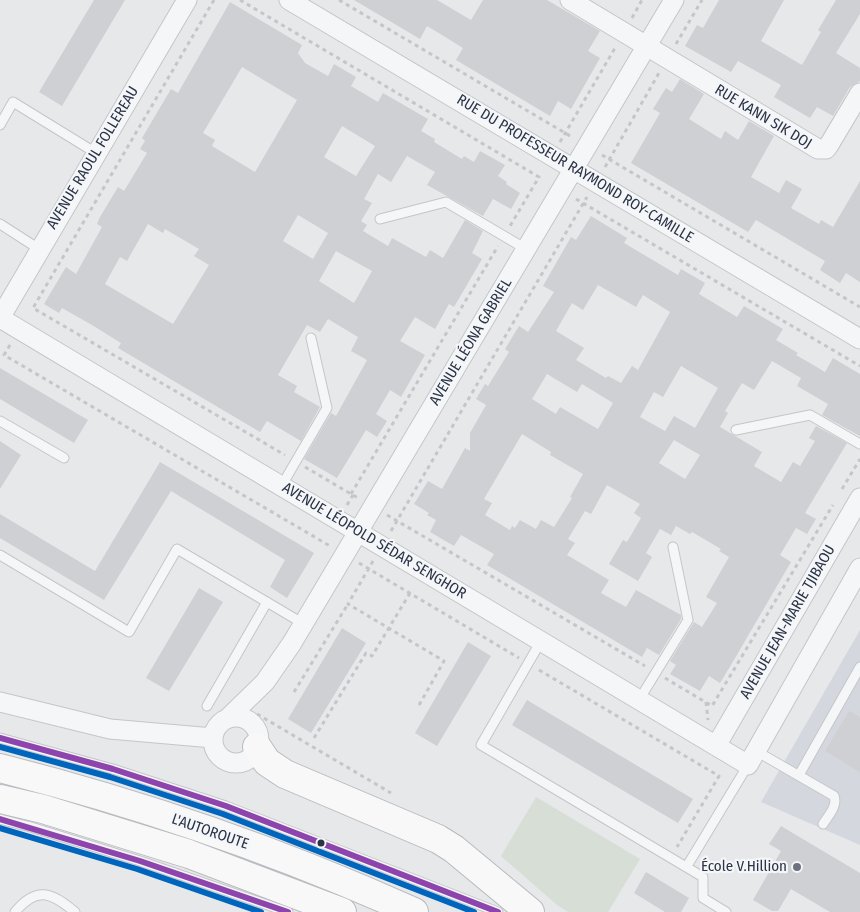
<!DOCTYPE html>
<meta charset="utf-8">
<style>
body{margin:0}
canvas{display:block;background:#e6e8ea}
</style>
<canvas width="860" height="912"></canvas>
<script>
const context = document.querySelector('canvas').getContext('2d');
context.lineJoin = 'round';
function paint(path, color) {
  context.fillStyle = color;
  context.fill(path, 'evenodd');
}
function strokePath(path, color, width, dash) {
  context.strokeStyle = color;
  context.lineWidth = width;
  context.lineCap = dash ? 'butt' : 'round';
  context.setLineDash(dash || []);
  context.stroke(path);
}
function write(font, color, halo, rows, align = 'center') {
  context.font = font + ' "Fira Sans Condensed",sans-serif';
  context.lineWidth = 4.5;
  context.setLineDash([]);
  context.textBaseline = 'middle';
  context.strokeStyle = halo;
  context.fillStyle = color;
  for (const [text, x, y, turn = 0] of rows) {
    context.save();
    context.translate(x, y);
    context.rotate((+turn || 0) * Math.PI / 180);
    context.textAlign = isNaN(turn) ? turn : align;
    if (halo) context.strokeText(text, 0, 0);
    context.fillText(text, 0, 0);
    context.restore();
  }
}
paint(new Path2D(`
 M860,630V845L761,802Z`), '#d4d7dd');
paint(new Path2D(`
 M536,797L640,859L608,912H568L557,905L501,856Z`), '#d6ded6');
paint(new Path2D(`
 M94,0H125L62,106L39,92Z
 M354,0H437L471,20L483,0H547L600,31L588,51L600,58L571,109L558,101L550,116L456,60L463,48L442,35L427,26L420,39Z
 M719,0H784L761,41L802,65L821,32L818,30L836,0H860V14L836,53L860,68V81L850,87L833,116L817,107L810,118L774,97L781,85L738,61L731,72L685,46L697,25L703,28Z
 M230,2L302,45L298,53L305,63L328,76L334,64L356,77L351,86L378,102L383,93L428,119L421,131L435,139L434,142L462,159L464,156L474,162L480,151L505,165L498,176L507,182L506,184L520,193L511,209L493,199L483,216L427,185L435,172L407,156L391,182L378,174L364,199L372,203L361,221L367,225L363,231L388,246L392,238L426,257L430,250L443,258L465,220L483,231L472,253L482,259L454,307L449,304L435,329L415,317L400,341L425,355L401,397L390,390L376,414L387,421L377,437L366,430L337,478L304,459L331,413L336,416L367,360L351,351L358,337L328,319L320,332L307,325L278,375L297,386L294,392L320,407L301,441L267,421L260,432L118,348L121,343L92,325L62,308L59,313L44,304L66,267L76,274L102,227L97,224L100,217L118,187L124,191L147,153L140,149L145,141L142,138L171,89L178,93ZM242,67L297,100L255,172L212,146L215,140L203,133ZM342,126L375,146L356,176L324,157ZM298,215L328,233L313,259L283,241ZM148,224L163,233L165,229L199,249L194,256L209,265L173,324L105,284L120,257L127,261ZM336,251L372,271L354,303L319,281Z
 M680,79L704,94L689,119L721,139L725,131L738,140L749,121L774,136L751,177L779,193L786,180L802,189L791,208L819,224L821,220L833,227L860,181V282L846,273L840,283L820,270L825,261L756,220L748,232L631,163L660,113L653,109L666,88L672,92Z
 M591,216L627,238L624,243L678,275L681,269L705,283L699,294L737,317L744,306L783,329L776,340L798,353L796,355L810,363L825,372L833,358L860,374V436L822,415L828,404L797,386L801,378L772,361L754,390L742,383L725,411L728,413L720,427L762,452L754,466L781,482L793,462L800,466L815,441L809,438L816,426L847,443L805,513L816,519L807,534L796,528L780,555L791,562L731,665L720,683L709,676L700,691L670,674L676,665L670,661L694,622L702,627L717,603L706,597L729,557L719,551L721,549L692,532L690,534L676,526L671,535L660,529L646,553L652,557L638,581L609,564L623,540L627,542L641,518L634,513L640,504L607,485L591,514L585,511L568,539L575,543L567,555L609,580L601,593L626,607L636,590L681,615V619L659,655L647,648L642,657L487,565L494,554L461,535L454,546L430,532L436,520L427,515L429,513L414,504L428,481L442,489L465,448L470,451V433L486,405L476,399L485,384L488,386L509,352L505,349L519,326L528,332L554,292L543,286L571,237L576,240ZM598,285L636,307L643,295L670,312L638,370L632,366L621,383L608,376L606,378L576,360L584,348L556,331L572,303L583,310ZM681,366L718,388L695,428L674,416L665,431L640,417L654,392L663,397ZM547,374L577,392L582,384L613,403L598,429L560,407L556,414L532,399ZM522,434L551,452L550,455L583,474L570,497L572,498L554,527L541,520L536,529L520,520L515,528L512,526L510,530L485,515L492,503L484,499ZM674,440L700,455L685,479L659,463Z
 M0,368L88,420L74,443L0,399Z
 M0,441L21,455L0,489Z
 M160,462L314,553L287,598L270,587L285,560L171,491L104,600L0,538V514L95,571Z
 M199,588L223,602L169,691L146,678Z
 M342,628L366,643L311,733L288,719Z
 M468,642L491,656L437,746L415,733Z
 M527,700L693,799L678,823L512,725Z
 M849,711L860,717V772L825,751Z
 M781,826L860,873V912H830L791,889L778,911H772L753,900L781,851L769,844Z
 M646,872L689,898L681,912H665L634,893Z`), '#ced0d3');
const lane = new Path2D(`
 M0,125L13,102L96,153
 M380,219L446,202L526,249
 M0,224L39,249
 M0,421L64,458
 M736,430L810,415L860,444
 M282,485L327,408L311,338
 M0,555L129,632L177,549L304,624
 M541,641L481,745L703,877V898L726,912
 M639,700L688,620L673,547
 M207,706L267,602
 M0,738L113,769L226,806L498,912
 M756,751L834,796C838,806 828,816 823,824
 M799,775L860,667
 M0,819L31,827L140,861L288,912
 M687,866L748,765
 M15,912C37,885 52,893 75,912`);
const street = new Path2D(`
 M187,0L0,318L748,765L860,568
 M289,0L860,339
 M570,0L818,149H826L829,145L860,93
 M0,702L110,729L213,738
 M213 740a23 23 0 1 1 46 0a23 23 0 1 1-46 0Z
 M228,718L265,682L292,643L674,0
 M716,746L860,498`);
const highway = new Path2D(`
 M257,747L267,762L285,774L438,839L454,849L530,912
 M0,768C142,804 281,852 414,912
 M0,799L43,809L189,854L342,912`);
strokePath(lane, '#c4c6c8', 11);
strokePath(street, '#c4c6c8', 21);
strokePath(highway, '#b8bbbf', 30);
strokePath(new Path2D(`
 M214,0L33,308L285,455
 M240,0L539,177L510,226
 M339,0L572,137
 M632,18L642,0
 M676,44L702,0
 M560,142L615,48
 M602,155L860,307
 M605,167L659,73
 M576,199L860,366
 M10,345L4,355L330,546
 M305,467L358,498
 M842,489L860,459
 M351,494L498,246
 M347,505L353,495
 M387,515L645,666
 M391,531L587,197
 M373,561L348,604L444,661L418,707
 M359,563L519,658
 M539,670L719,776L677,847
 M665,678L712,706L833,505
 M294,692L348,604
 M706,702L708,720
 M257,714L391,793
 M314,738L366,653L372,656L410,593`), '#c5c6ca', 3, [4, 4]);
strokePath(lane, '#f5f6f7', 9);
strokePath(street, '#f5f6f7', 19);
strokePath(highway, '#f8f8f8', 28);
strokePath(new Path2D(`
 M0,738L113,769L226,806L498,912
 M0,819L140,861L288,912`), '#8e44ad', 6);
strokePath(new Path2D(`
 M0,747L110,777L223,814L474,912
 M0,828L137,869L261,912`), '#0065bd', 6);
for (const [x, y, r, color] of [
 [321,843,4.5,"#2b3445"],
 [797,867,5,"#6c737f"]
]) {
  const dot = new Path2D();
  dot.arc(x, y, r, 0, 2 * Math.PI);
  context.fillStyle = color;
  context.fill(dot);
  strokePath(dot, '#f4f6f9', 2);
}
write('15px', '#2b3445', '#f4f6f9', [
 ["RUE KANN SIK DOJ",763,117,31],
 ["AVENUE RAOUL FOLLEREAU",93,158,-59],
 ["RUE DU PROFESSEUR RAYMOND ROY-CAMILLE",575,169,31],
 ["AVENUE LÉONA GABRIEL",471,342,-59],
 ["AVENUE LÉOPOLD SÉDAR SENGHOR",374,541,31],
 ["AVENUE JEAN-MARIE TJIBAOU",788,622,-60],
 ["L'AUTOROUTE",210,832,19]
]);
write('15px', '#2b3445', '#f4f6f9', [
 ["École V.Hillion",787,867]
], 'right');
</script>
